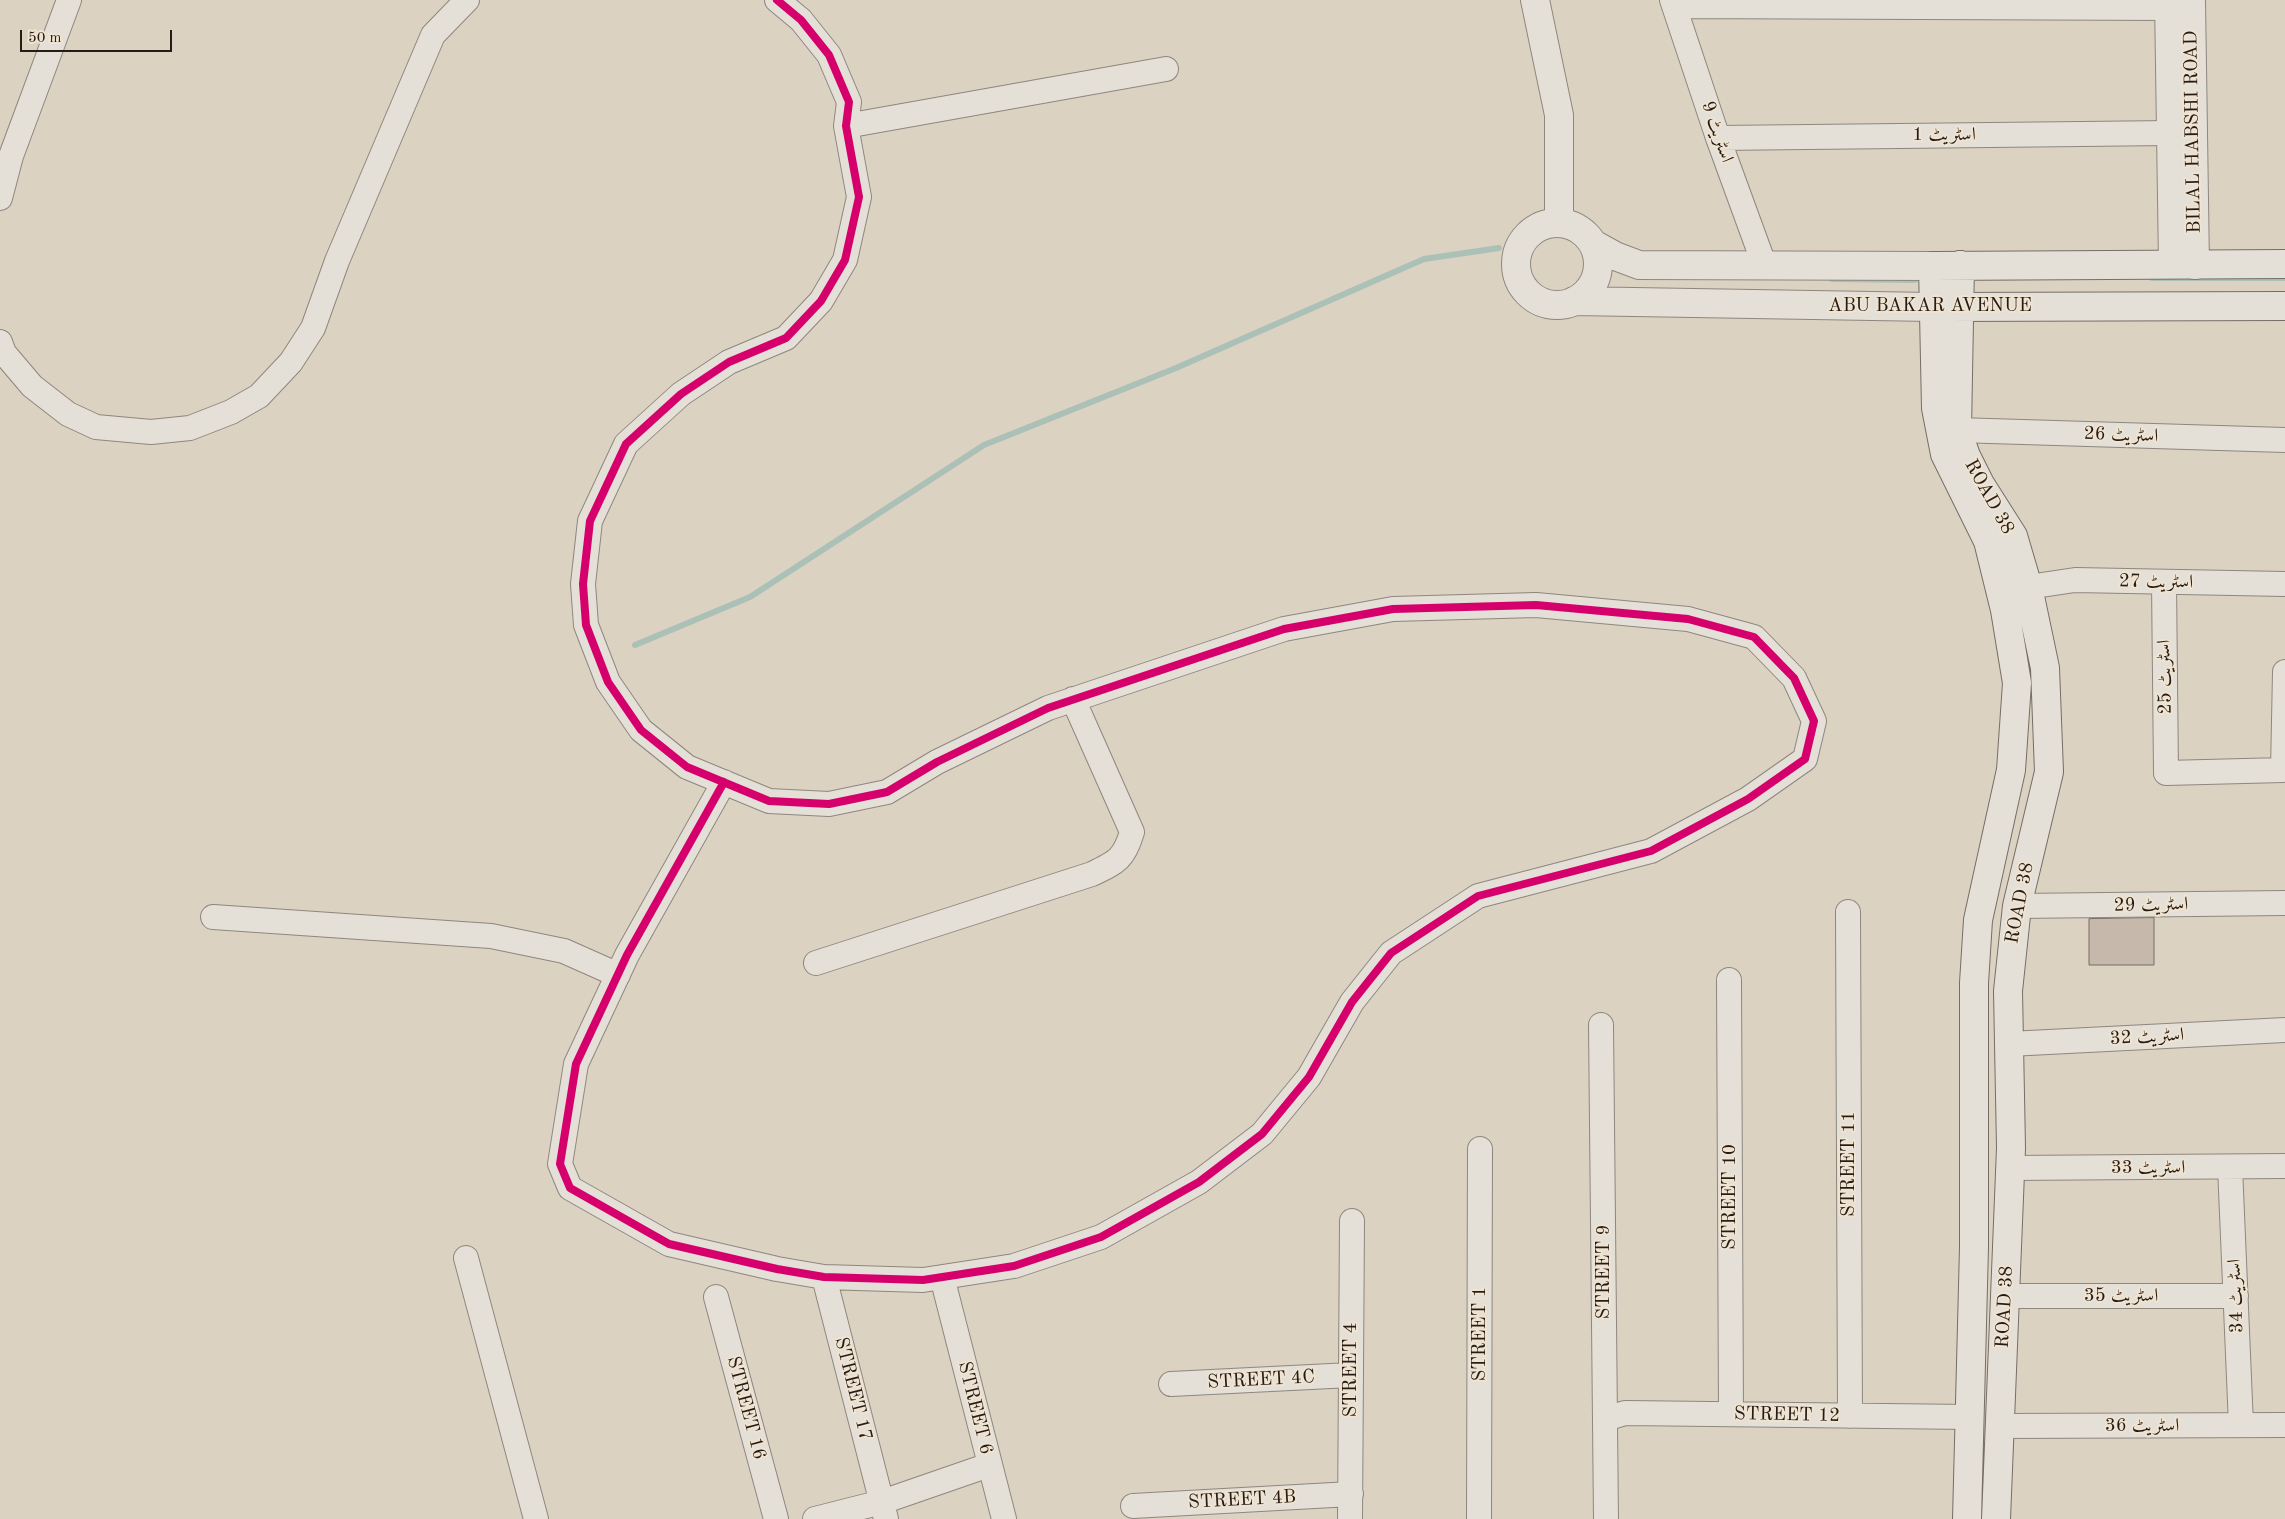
<!DOCTYPE html>
<meta charset="utf-8">
<style>
body{margin:0}
#map{position:relative;width:2285px;height:1519px;overflow:hidden;background:#dcd2c2;font-family:"Old Standard TT",serif}
canvas{display:block}
.scale{position:absolute;left:20px;top:30px;width:152px;height:22px;box-sizing:border-box;border:2px solid #271b16;border-top:0;padding-left:6px;font-size:15px;line-height:18px;white-space:nowrap;color:#271b16;-webkit-text-stroke:4px #efe3d1;paint-order:stroke}
</style>
<div id="map">
<canvas width="2285" height="1519"></canvas>
<div class="scale">50 m</div>
</div>
<script>
const context = document.querySelector('canvas').getContext('2d');
context.lineJoin = 'round';
function strokePath(path, color, width, dash) {
  context.strokeStyle = color;
  context.lineWidth = width;
  context.lineCap = dash ? 'butt' : 'round';
  context.setLineDash(dash || []);
  context.stroke(path);
}
function paint(path, color) {
  context.fillStyle = color;
  context.fill(path, 'evenodd');
}
function write(font, color, halo, rows, align = 'center') {
  context.font = font + ' "Old Standard TT",Amiri,serif';
  context.lineWidth = 4;
  context.setLineDash([]);
  context.textBaseline = 'middle';
  context.strokeStyle = halo;
  context.fillStyle = color;
  for (const [text, x, y, turn = 0] of rows) {
    context.save();
    context.translate(x, y);
    context.rotate((+turn || 0) * Math.PI / 180);
    context.textAlign = isNaN(turn) ? turn : align;
    if (halo) context.strokeText(text, 0, 0);
    context.fillText(text, 0, 0);
    context.restore();
  }
}
strokePath(new Path2D(`
 M2152,278H2285
 M1832,279L1915,280
 M635,645L750,597L984,445L1176,368L1424,259L1499,248`), '#abc0b6', 6);
const building = new Path2D(`
 M2154,918V965H2089V919Z`);
paint(building, '#c6b8aa');
strokePath(building, '#756e67', 1);
const minor = new Path2D(`
 M1672,0L1718,138L1764,264
 M1674,6L2169,8
 M846,126L1166,69
 M1718,138L2171,133
 M0,198L11,156L69,0
 M0,342L4,353L32,386L68,414L96,427L151,432L190,428L231,412L259,396L291,362L313,328L337,261L433,35L467,0
 M1957,430L2285,440
 M2164,582L2166,773L2283,770L2285,672
 M2028,587L2075,580L2285,584
 M724,782L627,955L576,1064L560,1164L570,1188L669,1244L777,1269L824,1277L923,1280L1014,1266L1101,1237L1199,1182L1262,1134L1309,1077L1352,1002L1391,953L1478,896L1651,851L1748,799L1805,759L1814,721L1794,678L1754,637L1688,619L1536,605L1393,609L1284,629L1048,708L937,762L887,792L829,804L769,801L687,767L641,730L608,682L586,625L583,584L590,521L626,444L681,394L729,362L786,338L821,301L845,260L859,197L846,126L849,102L829,55L801,20L777,0
 M2017,906L2285,903
 M1848,912L1850,1416
 M213,917L491,936L564,951L618,975
 M816,963L1092,874C1117,862 1124,859 1132,832L1073,699
 M1729,980L1731,1414
 M1601,1025L1606,1519
 M2009,1044L2285,1030
 M2230,1167L2241,1425
 M2010,1168L2285,1166
 M466,1258L536,1519
 M824,1277L886,1519
 M942,1277L1004,1519
 M2006,1296H2236
 M716,1297L776,1519
 M1171,1384L1351,1375
 M1605,1419L1625,1413L1970,1417
 M1999,1426L2285,1425
 M1133,1506L1351,1494
 M815,1519L882,1502L989,1465
 M1350,1519L1352,1221
 M1479,1519L1480,1149`);
const tertiary = new Path2D(`
 M1535,0L1559,115V223
 M2169,0L2173,264
 M2191,0L2195,265
 M1516 264a41 41 0 1 1 82 0a41 41 0 1 1-82 0Z
 M1595,245L1615,256L1639,265L1933,266
 M1574,301L1932,307`);
const secondary = new Path2D(`
 M1960,265L1957,430L1966,456L1980,484L2013,536L2028,587L2045,668L2049,772L2017,906L2008,991L2011,1148L1996,1519
 M1944,307L2285,306
 M1967,1519L1974,1247V983L1978,920L2011,770L2017,683L2005,610L1988,541L1945,454L1936,408L1933,266L2285,264`);
strokePath(minor, '#8e877e', 26);
strokePath(tertiary, '#8e877e', 30);
strokePath(secondary, '#756e67', 30);
strokePath(minor, '#e4dfd7', 24);
strokePath(tertiary, '#e4dfd7', 28);
strokePath(secondary, '#e4dfd7', 28);
strokePath(new Path2D(`
 M724,782L627,955L576,1064L560,1164L570,1188L669,1244L777,1269L824,1277L923,1280L1014,1266L1101,1237L1199,1182L1262,1134L1309,1077L1352,1002L1391,953L1478,896L1651,851L1748,799L1805,759L1814,721L1794,678L1754,637L1688,619L1536,605L1393,609L1284,629L1048,708L937,762L887,792L829,804L769,801L687,767L641,730L608,682L586,625L583,584L590,521L626,444L681,394L729,362L786,338L821,301L845,260L859,197L846,126L849,102L829,55L801,20L777,0`), '#d6006c', 8);
write('19px', '#271b16', '#efe3d1', [
 ["اسٹریٹ 9",1717,132,71],
 ["BILAL HABSHI ROAD",2193,132,-91],
 ["اسٹریٹ 1",1944,135],
 ["ABU BAKAR AVENUE",1930,306],
 ["اسٹریٹ 26",2121,435,2],
 ["ROAD 38",1989,497,61],
 ["اسٹریٹ 27",2156,582,1],
 ["اسٹریٹ 25",2165,677,-91],
 ["ROAD 38",2020,903,-79],
 ["اسٹریٹ 29",2151,905,-1],
 ["اسٹریٹ 32",2147,1037,-3],
 ["STREET 11",1849,1164,-90],
 ["اسٹریٹ 33",2148,1168],
 ["STREET 10",1730,1197,-90],
 ["STREET 9",1604,1272,-90],
 ["اسٹریٹ 35",2121,1296],
 ["اسٹریٹ 34",2236,1296,-92],
 ["ROAD 38",2005,1307,-87],
 ["STREET 1",1480,1334,-90],
 ["STREET 4",1351,1370,-90],
 ["STREET 4C",1261,1380,-3],
 ["STREET 17",853,1389,76],
 ["STREET 16",746,1408,75],
 ["STREET 6",975,1408,76],
 ["STREET 12",1787,1415,1],
 ["اسٹریٹ 36",2142,1426],
 ["STREET 4B",1242,1500,-3]
]);
</script>
